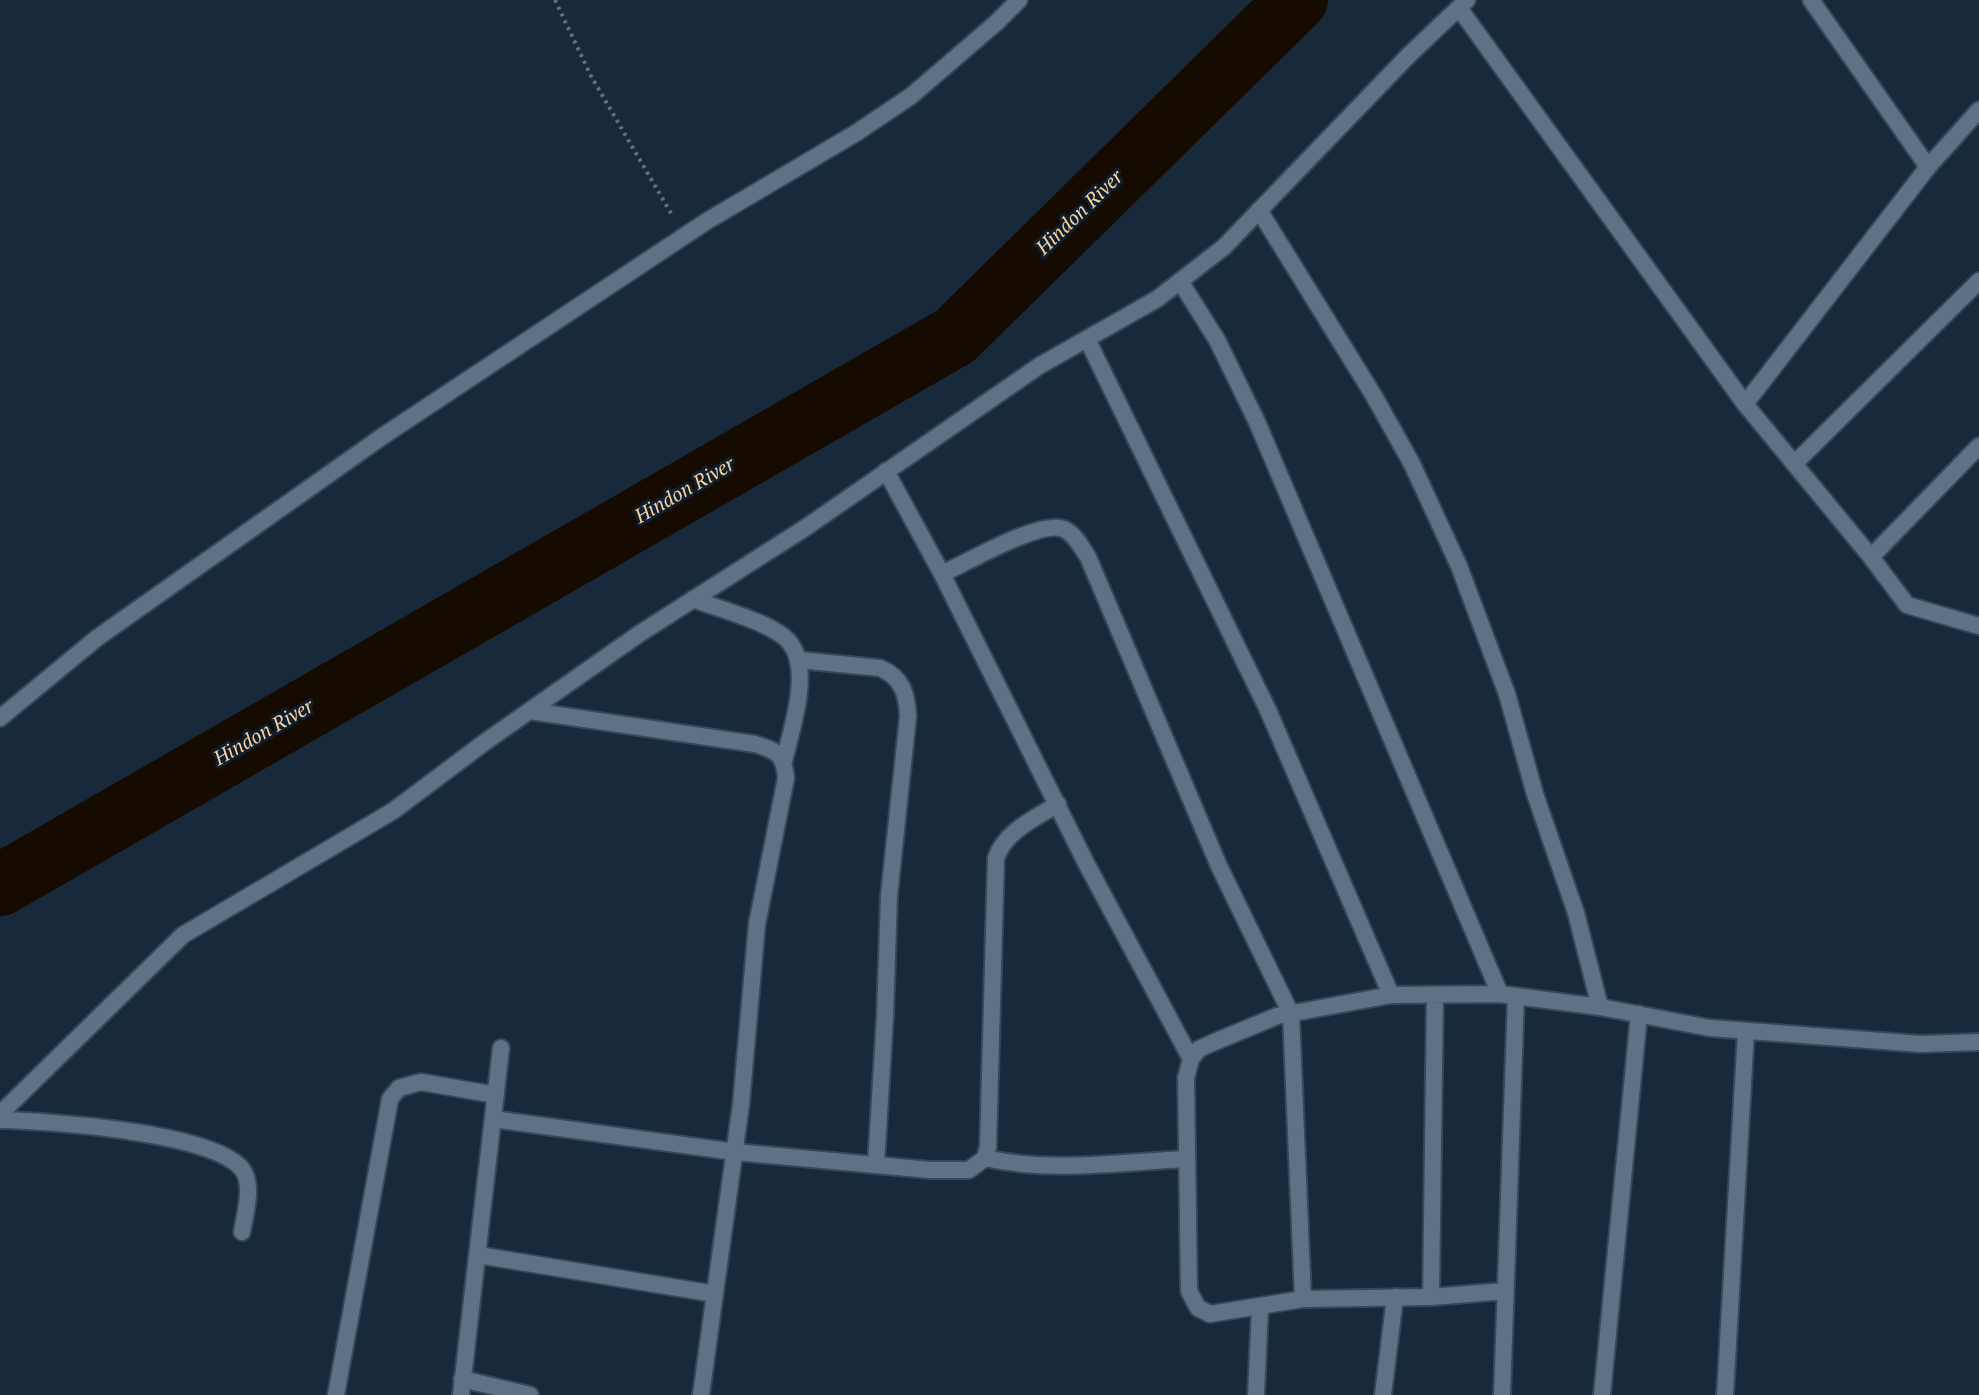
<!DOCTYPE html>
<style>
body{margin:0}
canvas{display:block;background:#17293b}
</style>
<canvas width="1979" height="1395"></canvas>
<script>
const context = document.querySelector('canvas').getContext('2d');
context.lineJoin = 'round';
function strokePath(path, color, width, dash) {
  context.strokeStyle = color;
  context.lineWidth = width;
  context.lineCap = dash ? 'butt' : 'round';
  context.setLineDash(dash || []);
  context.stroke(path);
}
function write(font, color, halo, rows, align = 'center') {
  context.font = font + ' "PT Serif",serif';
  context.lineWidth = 6;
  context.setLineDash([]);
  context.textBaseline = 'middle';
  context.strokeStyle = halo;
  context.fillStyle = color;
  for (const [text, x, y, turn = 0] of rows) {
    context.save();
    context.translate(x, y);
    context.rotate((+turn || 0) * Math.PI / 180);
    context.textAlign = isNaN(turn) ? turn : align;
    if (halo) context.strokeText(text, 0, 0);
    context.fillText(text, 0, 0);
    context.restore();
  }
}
strokePath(new Path2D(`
 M0,885L955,336L1297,0`), '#160b00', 62);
const minor = new Path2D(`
 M1811,0L1928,167
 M1459,8L1745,404L1871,557L1907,605L1979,626
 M1259,210L1374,396L1412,464L1459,566L1507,694L1535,794L1576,913L1600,1007L1710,1028L1921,1044L1979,1042
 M1180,281L1217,340L1257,422L1500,994
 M1087,339L1268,710L1391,995
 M1745,404L1928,167L1979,110
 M1795,463L1979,281
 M886,471L942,574L1086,863L1191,1059
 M1871,557L1979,446
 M942,574C966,563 1041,519 1064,529C1075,534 1082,548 1088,557L1219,866L1291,1014L1303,1299
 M693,599C718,609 775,623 790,643C812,670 791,731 784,761
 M799,660L880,668C902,677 907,694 908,716L889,896L885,1017L876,1164
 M530,711L755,744C777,751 784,754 786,778L757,924L741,1104L701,1395
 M0,718L97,638L383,436L707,221L856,133L911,96L996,23L1019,0
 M0,1114L183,935L393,811L485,742L639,634L805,528L1039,366L1157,299L1224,247L1409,55L1467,0
 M493,1119L735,1152L930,1170H969L985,1158L988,1147L996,858C1005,831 1036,818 1058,804
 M0,1120C48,1121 212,1132 242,1169C254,1184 245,1214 242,1232
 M985,1158C1051,1173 1120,1162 1187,1159
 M478,1255L715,1294
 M1505,1291L1431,1297L1303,1299L1210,1314L1198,1308L1189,1291L1186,1078L1191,1059L1199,1049L1212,1043L1277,1016L1391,995L1500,994L1600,1007
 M1431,1297L1435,995
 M462,1379L530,1395
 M336,1395L390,1099L399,1088L421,1082L496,1095
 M461,1395L501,1048
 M1256,1395L1260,1308
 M1383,1395L1395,1297
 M1502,1395L1516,996
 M1602,1395L1639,1014
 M1725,1395L1746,1031`);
strokePath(minor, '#384655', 20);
strokePath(new Path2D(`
 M555,0L591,76L672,215`), '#617181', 4, [3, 4.5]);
strokePath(minor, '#5e7287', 16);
write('italic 20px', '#fdd498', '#0e1f31', [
 ["Hindon River",1080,213,-44],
 ["Hindon River",685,491,-30],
 ["Hindon River",264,733,-30]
]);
</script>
